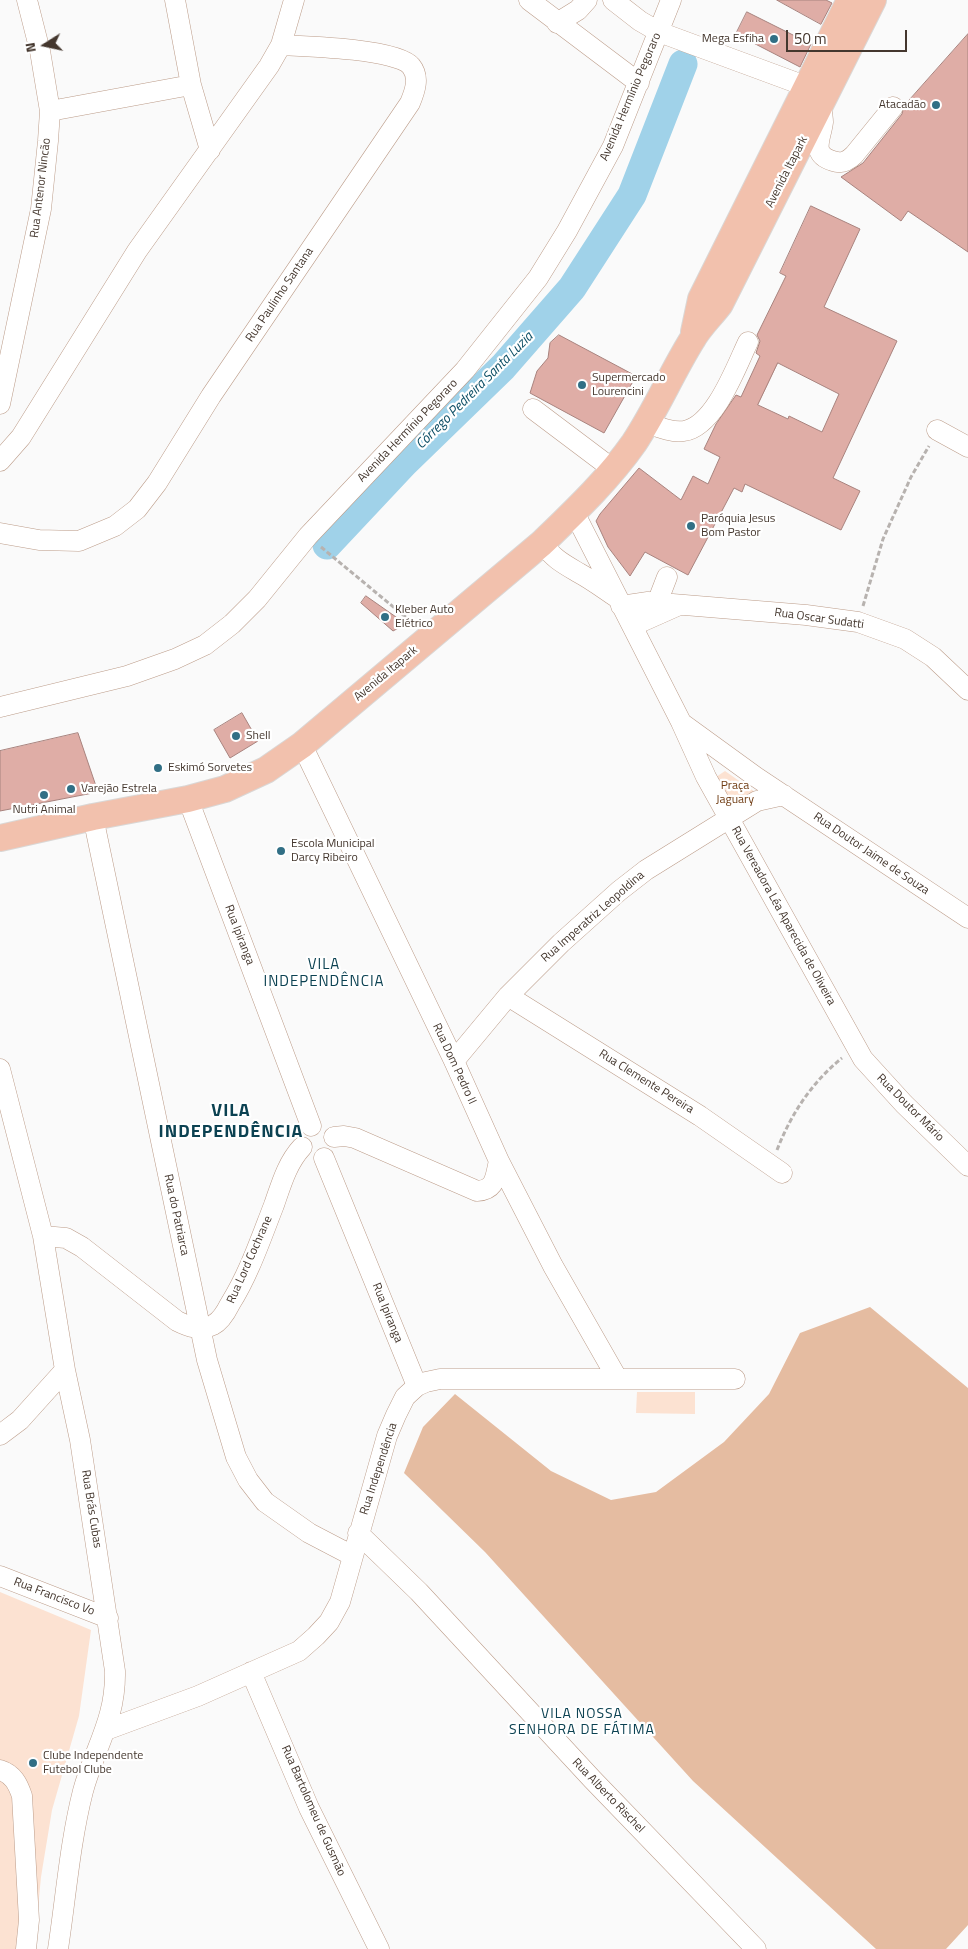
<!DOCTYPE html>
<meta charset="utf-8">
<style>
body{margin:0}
#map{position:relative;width:968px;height:1949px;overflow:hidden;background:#fafafa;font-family:"Titillium Web",sans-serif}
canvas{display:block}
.north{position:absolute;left:20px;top:20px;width:50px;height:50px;-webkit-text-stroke:4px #fff;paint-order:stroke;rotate:260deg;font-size:14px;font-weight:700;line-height:20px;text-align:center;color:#44372e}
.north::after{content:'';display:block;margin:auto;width:18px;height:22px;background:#44372e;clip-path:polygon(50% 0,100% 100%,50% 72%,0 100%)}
.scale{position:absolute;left:786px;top:30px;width:121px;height:22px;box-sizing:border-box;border:2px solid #44372e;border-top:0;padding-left:6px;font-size:15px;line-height:18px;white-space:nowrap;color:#44372e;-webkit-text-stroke:4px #fff;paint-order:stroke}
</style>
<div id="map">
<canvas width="968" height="1949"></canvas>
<div class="north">N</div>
<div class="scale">50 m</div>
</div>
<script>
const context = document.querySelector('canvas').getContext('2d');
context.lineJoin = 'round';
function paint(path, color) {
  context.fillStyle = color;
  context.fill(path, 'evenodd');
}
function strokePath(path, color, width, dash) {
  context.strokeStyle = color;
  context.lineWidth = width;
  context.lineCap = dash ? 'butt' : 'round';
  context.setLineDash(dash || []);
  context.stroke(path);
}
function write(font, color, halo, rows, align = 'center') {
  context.font = font + ' "Titillium Web",sans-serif';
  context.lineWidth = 4.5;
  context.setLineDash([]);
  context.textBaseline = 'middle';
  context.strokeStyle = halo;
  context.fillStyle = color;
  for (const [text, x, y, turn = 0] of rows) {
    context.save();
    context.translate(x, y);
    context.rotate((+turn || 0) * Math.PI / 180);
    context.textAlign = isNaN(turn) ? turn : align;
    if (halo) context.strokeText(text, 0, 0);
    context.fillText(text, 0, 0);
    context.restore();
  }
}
paint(new Path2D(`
 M725,771L755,792L732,810L716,777Z
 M637,1392H695V1414L636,1413Z
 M0,1592L91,1630L79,1716L52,1810L41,1877L34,1949H0Z`), '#fce2d2');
paint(new Path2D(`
 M870,1307L968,1388V1925L946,1949H876L693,1781L485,1552L404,1473L423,1427L455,1394L551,1471L611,1500L656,1492L724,1442L769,1394L800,1333Z`), '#e5bca1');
strokePath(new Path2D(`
 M327,545L404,463L503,367L572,288L632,195L683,64`), '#a0d2e9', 29);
const building = new Path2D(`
 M777,0H826L832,3L821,24Z
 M747,12L811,44L800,67L736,34Z
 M968,34V252L908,211L901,221L841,177L863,163L902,114L904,106Z
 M811,206L860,229L824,307L897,341L833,478L860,491L841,530L745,484L742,492L734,488L688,575L645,552L630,576L608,547L596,521L600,514L639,468L681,500L693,476L708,484L720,457L704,449L716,424L736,395L741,397L760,356L756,353L760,341L757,335L786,276L780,273ZM778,363L839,394L822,432L789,416L788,419L758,405Z
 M559,335L636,376L604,433L530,393L537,371L548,358L550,343Z
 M366,596L406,624L393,631L361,603Z
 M242,713L258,741L230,758L214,730Z
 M78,733L98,792L0,811V751Z`);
paint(building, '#dfada6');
strokePath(building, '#a8837e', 1);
const minor = new Path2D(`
 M175,0L191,85L210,150
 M529,0L639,83
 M613,0L640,21L659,32L808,87
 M557,23L578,10L587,0
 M822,110C822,114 823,118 823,122C821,139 810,154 833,161C842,164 848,161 854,155L893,107
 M50,111L191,85
 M0,404L41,209L48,141L50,111L40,51L27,0
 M533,409L614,470
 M647,423C658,427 672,433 684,431C715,426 736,367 748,342
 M937,430L968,447
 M0,461L21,437L137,251L269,66L281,45L294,0
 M574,512L681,722L706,777L863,1059L904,1104L968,1166
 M0,533L39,540L79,541L115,526L137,509L157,483L211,396L410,103C415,91 420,77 411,66C398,49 305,46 281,45
 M542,543C554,559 562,563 579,573C592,580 604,589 616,597
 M657,603L667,577
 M621,606L648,602L806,615L858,622L905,639L933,657L968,690
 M632,626L677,606
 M0,707L127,676L175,659L205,645L232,624L257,599L308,536L465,370L538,278L567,231L613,146L671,0
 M683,724L756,777L968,918
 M302,745L454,1061L499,1161L553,1266L617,1378
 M188,799L311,1126
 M93,817L207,1360L236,1457L248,1480L265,1502L309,1533L353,1556
 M508,996L700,1116L782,1173
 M454,1061L508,996L561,943L619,891L646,870L757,801L784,795
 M0,1069L43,1236L65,1370L80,1440L115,1671C116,1719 95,1747 83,1791C70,1842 66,1896 58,1949
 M334,1137L344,1136L355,1138L477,1191C496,1190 495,1177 499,1161
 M324,1158L417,1386
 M43,1236L66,1238L82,1247L177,1321C189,1327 200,1331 213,1325C221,1321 226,1312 230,1304C249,1274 261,1238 274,1205C281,1185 287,1163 302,1147
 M0,1435L20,1420L65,1370
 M358,1533L419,1592L592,1779L756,1949
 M0,1576L108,1618
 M251,1672L309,1808L379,1949
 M106,1730L198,1696L299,1651L316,1636L329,1622L340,1602L387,1436L396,1415L405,1397L417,1386L426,1382L440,1379H735
 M0,1770C13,1774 18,1784 22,1796L29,1920L26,1949`);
const major = new Path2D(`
 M694,332L701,299L850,0
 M0,838L93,817L188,799L225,789L266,770L302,745L542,543C574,512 608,480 634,443C656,410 671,374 692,340C699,327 711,316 720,304L873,0`);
strokePath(minor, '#bc9c89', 21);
strokePath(major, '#dad7d5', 28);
strokePath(new Path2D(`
 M321,547L414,624
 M863,606L883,539L911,477L929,446
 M777,1150C791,1114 812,1082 842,1058`), '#b7b2af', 3, [5, 2.5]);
strokePath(minor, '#fff', 20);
strokePath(major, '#f2c1ad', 26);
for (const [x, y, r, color] of [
 [774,39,5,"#316f85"],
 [936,105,5,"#316f85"],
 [582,385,5,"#316f85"],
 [691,526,5,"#316f85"],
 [385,617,5,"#316f85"],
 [236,736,5,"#316f85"],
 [158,768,5,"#316f85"],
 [71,789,5,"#316f85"],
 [44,795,5,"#316f85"],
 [281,851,5,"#316f85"],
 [33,1763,5,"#316f85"]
]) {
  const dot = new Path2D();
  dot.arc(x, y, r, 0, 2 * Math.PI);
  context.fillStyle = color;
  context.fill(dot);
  strokePath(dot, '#fff', 2);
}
write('12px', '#44372e', '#fff', [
 ["Mega Esfiha",764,39,"right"],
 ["Atacadão",926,105,"right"],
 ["Supermercado",592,378],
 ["Lourencini",592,392],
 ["Paróquia Jesus",701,519],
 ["Bom Pastor",701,533],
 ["Kleber Auto",395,610],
 ["Elétrico",395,624],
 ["Shell",246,736],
 ["Eskimó Sorvetes",168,768],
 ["Varejão Estrela",81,789],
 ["Nutri Animal",44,810,"center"],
 ["Escola Municipal",291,844],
 ["Darcy Ribeiro",291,858],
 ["Clube Independente",43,1756],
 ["Futebol Clube",43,1770]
], 'left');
write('12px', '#44372e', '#fff', [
 ["Avenida Hermínio Pegoraro",631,97,-67],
 ["Avenida Itapark",787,172,-63],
 ["Rua Antenor Nincão",41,188,-83],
 ["Rua Paulinho Santana",280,295,-56],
 ["Avenida Hermínio Pegoraro",408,431,-46],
 ["Rua Oscar Sudatti",819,619,8],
 ["Avenida Itapark",386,674,-40],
 ["Rua Doutor Jaime de Souza",871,854,34],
 ["Rua Vereadora Léa Aparecida de Oliveira",783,916,61],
 ["Rua Imperatriz Leopoldina",593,917,-41],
 ["Rua Ipiranga",239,935,69],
 ["Rua Dom Pedro II",454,1064,65],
 ["Rua Clemente Pereira",646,1082,32],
 ["Rua Doutor Mário",910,1108,45],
 ["Rua do Patriarca",176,1215,78],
 ["Rua Lord Cochrane",250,1260,-66],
 ["Rua Ipiranga",387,1313,68],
 ["Rua Independência",379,1469,-72],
 ["Rua Brás Cubas",91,1509,81],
 ["Rua Francisco Vo",54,1597,21],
 ["Rua Alberto Rischel",608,1796,46],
 ["Rua Bartolomeu de Gusmão",313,1811,66]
]);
write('12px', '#6f3b12', '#fff', [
 ["Praça",735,786],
 ["Jaguary",735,800]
]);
write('italic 14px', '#0c4e65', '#fff', [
 ["Córrego Pedreira Santa Luzia",475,391,-45]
]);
context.letterSpacing = '1px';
write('14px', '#0c4252', '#fff', [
 ["VILA NOSSA",582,1715],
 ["SENHORA DE FÁTIMA",582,1731]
]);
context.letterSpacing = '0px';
context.letterSpacing = '1px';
write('15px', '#0c4252', '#fff', [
 ["VILA",324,965],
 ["INDEPENDÊNCIA",324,982]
]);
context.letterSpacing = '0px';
context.letterSpacing = '1px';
write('bold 18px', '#0c4252', '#fff', [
 ["VILA",231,1112],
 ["INDEPENDÊNCIA",231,1133]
]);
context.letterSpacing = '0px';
</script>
